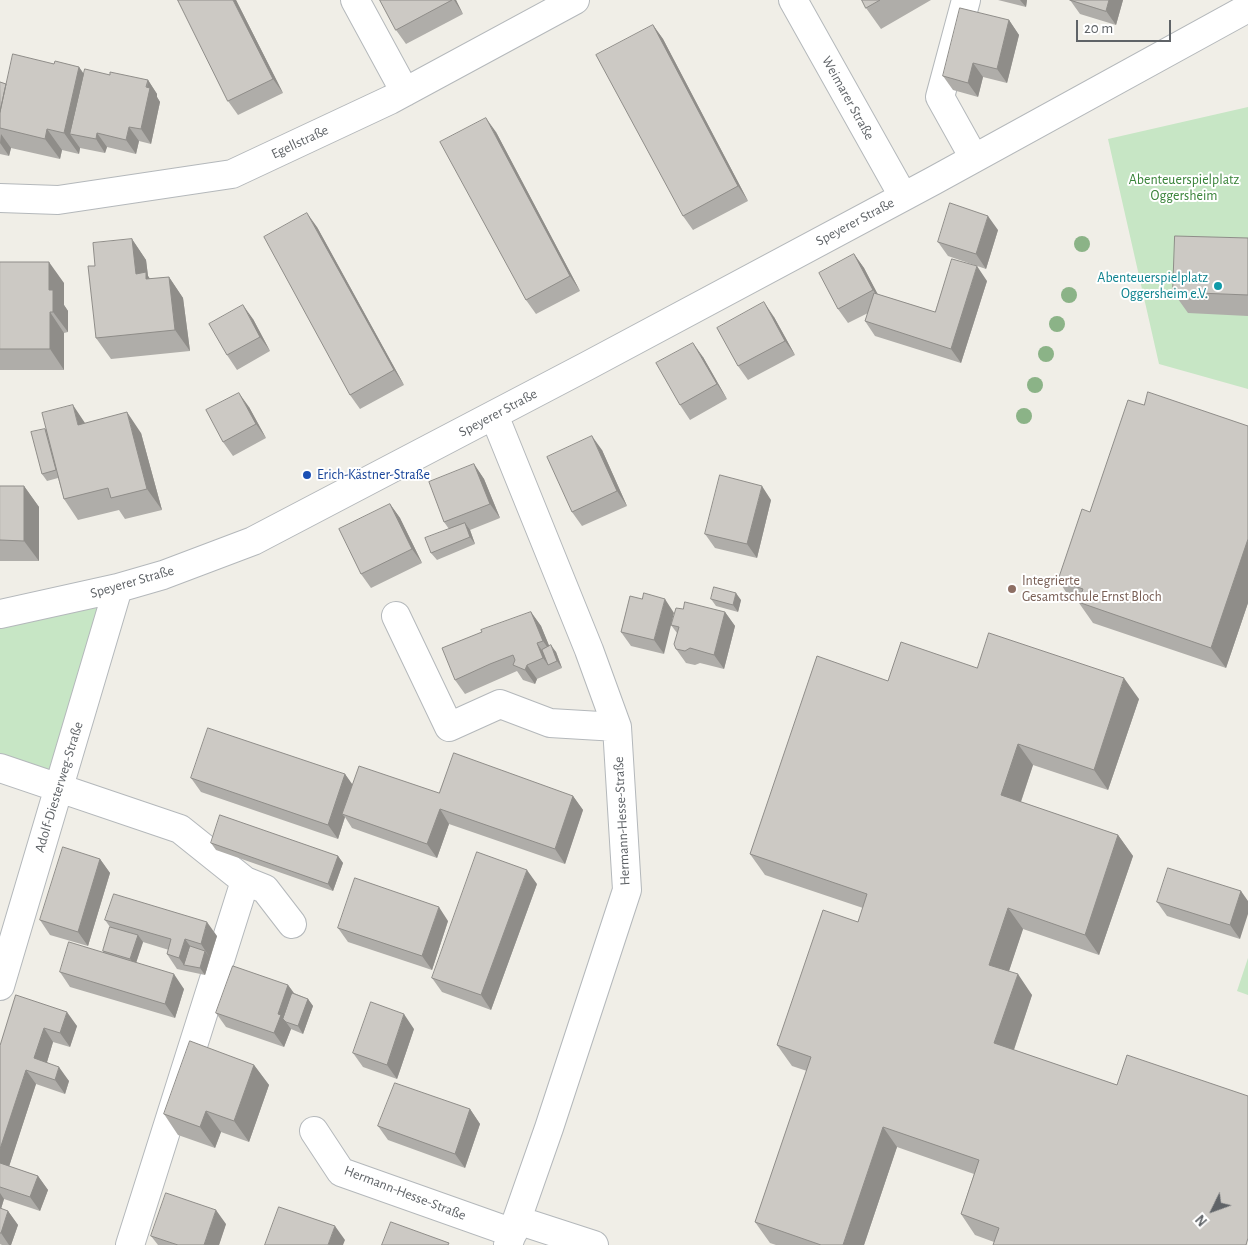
<!DOCTYPE html>
<meta charset="utf-8">
<style>
body{margin:0}
#map{position:relative;width:1248px;height:1245px;overflow:hidden;background:#f0eee7;font-family:"Alegreya Sans",sans-serif}
canvas{display:block}
.north{position:absolute;left:1188px;top:1185px;width:50px;height:50px;-webkit-text-stroke:4px #fff;paint-order:stroke;rotate:228deg;font-size:14px;font-weight:700;line-height:20px;text-align:center;color:#5f6367}
.north::after{content:'';display:block;margin:auto;width:18px;height:22px;background:#5f6367;clip-path:polygon(50% 0,100% 100%,50% 72%,0 100%)}
.scale{position:absolute;left:1076px;top:20px;width:95px;height:22px;box-sizing:border-box;border:2px solid #5f6367;border-top:0;padding-left:6px;font-size:15px;line-height:18px;white-space:nowrap;color:#5f6367;-webkit-text-stroke:4px #fff;paint-order:stroke}
</style>
<div id="map">
<canvas width="1248" height="1245"></canvas>
<div class="north">N</div>
<div class="scale">20 m</div>
</div>
<script>
const context = document.querySelector('canvas').getContext('2d');
context.lineJoin = 'round';
function paint(path, color) {
  context.fillStyle = color;
  context.fill(path, 'evenodd');
}
function strokePath(path, color, width, dash) {
  context.strokeStyle = color;
  context.lineWidth = width;
  context.lineCap = dash ? 'butt' : 'round';
  context.setLineDash(dash || []);
  context.stroke(path);
}
function write(font, color, halo, rows, align = 'center') {
  context.font = font + ' "Alegreya Sans",sans-serif';
  context.lineWidth = 4;
  context.setLineDash([]);
  context.textBaseline = 'middle';
  context.strokeStyle = halo;
  context.fillStyle = color;
  for (const [text, x, y, turn = 0] of rows) {
    context.save();
    context.translate(x, y);
    context.rotate((+turn || 0) * Math.PI / 180);
    context.textAlign = isNaN(turn) ? turn : align;
    if (halo) context.strokeText(text, 0, 0);
    context.fillText(text, 0, 0);
    context.restore();
  }
}
paint(new Path2D(`
 M1248,107V389L1159,364L1108,139Z
 M105,601L54,775L0,758V624Z
 M1248,958V995L1237,991Z`), '#c7e6c5');
const minor = new Path2D(`
 M355,0L405,92
 M793,0L903,196
 M966,0L940,97L974,158
 M0,198L58,200L232,174L390,100L575,0
 M494,415L589,650L617,727L627,890L549,1128L508,1245
 M0,614L118,588L163,575L253,541L587,366L933,181L1248,8
 M396,616L449,727L500,704L550,723L617,727
 M0,768L180,829L245,881L265,889L292,924
 M0,986L118,588
 M314,1131L341,1172L513,1233
 M517,1220L594,1245
 M130,1245L245,881`);
strokePath(minor, '#b4b8bb', 30);
strokePath(minor, '#fff', 28);
context.fillStyle = '#8bb387';
for (const [x, y] of [
 [1082,244],
 [1069,295],
 [1057,324],
 [1046,354],
 [1035,385],
 [1024,416]
]) {
  context.beginPath();
  context.arc(x, y, 8, 0, 2 * Math.PI);
  context.fill();
}
paint(new Path2D(`
 M178,0H236L283,93L238,115L228,101Z
 M380,0H456L463,14L406,44L396,30Z
 M862,0H931L881,29L866,8Z
 M998,0H1027L1026,7Z
 M1070,0H1123L1116,25L1080,14Z
 M1009,20L1019,35L1007,83L983,77L978,97L953,90L943,76Z
 M653,25L663,39L748,201L693,230L683,216Z
 M54,64L79,67L84,74L110,75L148,80L157,94V97L160,102L151,144L139,141L136,154L107,147L105,153L80,148L79,154L62,150L60,159L11,148L9,156L0,154V82L6,84Z
 M496,132L580,291L536,314L526,300Z
 M317,227L404,385L360,409L350,395Z
 M998,230L986,269L948,256L938,242Z
 M1248,238V316L1188,313L1173,292Z
 M132,239L146,260L148,276L150,279L169,277L183,298L190,351L111,359L96,338L95,266Z
 M854,254L864,268L877,294L935,312L987,281L961,363L875,336L865,321L868,313L848,323L838,309Z
 M0,262L64,283V305L68,311V332L64,333V370H0Z
 M774,317L795,355L748,380L738,366Z
 M253,319L270,351L237,370L227,355Z
 M703,357L727,399L690,420L680,405Z
 M1144,405L1248,426V603L1226,668L1093,623L1079,603L1072,601L1058,580L1090,512Z
 M249,407L266,438L233,456L223,442Z
 M85,423L141,433L162,510L125,519L119,510L78,520L64,499L58,478L47,481L42,474L45,429Z
 M602,450L627,506L582,526L572,512Z
 M474,464L484,479L500,518L470,530L475,544L437,560L431,553L449,529L444,522Z
 M0,486H24L39,507V561H0Z
 M771,500L757,558L715,548L705,534Z
 M390,504L400,518L422,563L371,588L361,574Z
 M630,596L664,654L631,646L621,632Z
 M711,599L741,600L738,612L716,606Z
 M683,609L725,612L735,626L724,669L700,663L695,665L686,663L676,649L677,633L671,625Z
 M531,612L541,626L549,646L556,652L562,668L537,679L535,684L523,680L517,671L465,694L455,680Z
 M977,668L1139,699L1108,790L1033,765L1021,802L1118,835L1133,856L1099,955L1023,929L1009,971L1032,995L1014,1050L1117,1085L1248,1096L994,1242L975,1235L961,1214L974,1174L897,1147L864,1245H776L770,1243L755,1222L807,1071L792,1066L777,1045L858,922L863,908L765,875L750,854L888,681Z
 M345,774L352,785L439,793L573,796L583,810L565,864L449,824L437,858L352,828L345,817L338,839L201,792L191,778Z
 M211,843L338,856L343,863L333,891L216,850Z
 M100,859L110,873L88,946L50,935L40,920Z
 M537,884L491,1010L442,992L432,978Z
 M1241,891L1240,939L1167,916L1157,902Z
 M105,920L217,936L205,975L177,969L167,954L169,950L143,942L136,963L184,989L175,1018L70,987L60,972L104,953L103,951L110,927Z
 M448,921L432,970L348,942L338,928Z
 M288,985L294,993L308,999L313,1006L303,1034L291,1029L284,1047L226,1027L216,1013Z
 M16,995L77,1026L70,1047L53,1042L47,1062L69,1081L65,1094L36,1084L9,1166L38,1176L48,1190L40,1211L4,1199L1,1209L8,1211L18,1225L11,1245H2L0,1244V1046Z
 M414,1029L397,1079L363,1067L353,1053Z
 M254,1065L269,1085L249,1142L221,1132L215,1148L178,1135L164,1114Z
 M470,1109L480,1124L465,1168L388,1140L378,1126Z
 M226,1224L219,1245H158L151,1236Z`), '#afada9');
paint(new Path2D(`
 M233,0H236L283,93L273,79Z
 M454,0H456L463,14Z
 M1020,0H1027L1026,7Z
 M1109,0H1123L1116,25L1106,11Z
 M1009,20L1019,35L1007,83L997,69Z
 M653,25L663,39L748,201L738,186Z
 M973,63L983,77L978,97L968,83Z
 M79,67L93,88L70,134L80,148L79,154L64,133Z
 M148,80L157,94V97L160,102L151,144L141,129Z
 M486,118L496,132L580,291L570,276Z
 M129,127L139,141L136,154L126,140Z
 M47,129L62,150L60,159L45,139Z
 M97,133L107,147L105,153L96,139Z
 M1,134L11,148L9,156L0,143Z
 M307,213L317,227L404,385L394,370Z
 M988,216L998,230L986,269L976,254Z
 M132,239L146,260L148,276L160,293L136,274Z
 M854,254L864,268L883,304L873,290Z
 M49,262L64,283V305L68,311V332L53,312L49,290Z
 M977,266L987,281L961,363L951,349Z
 M169,277L183,298L190,351L175,330Z
 M764,302L774,317L795,355L785,341Z
 M243,305L253,319L270,351L260,337Z
 M50,312L64,333V370L50,349Z
 M693,343L703,357L727,399L717,384Z
 M239,393L249,407L266,438L256,424Z
 M73,405L87,426L78,425Z
 M127,412L141,433L162,510L147,489Z
 M592,436L602,450L627,506L617,491Z
 M474,464L484,479L500,518L490,504Z
 M24,486L39,507V561L24,541Z
 M762,486L771,500L757,558L747,544Z
 M390,504L400,518L422,563L412,549Z
 M465,523L470,530L475,544L470,537Z
 M1248,539V603L1226,668L1211,648Z
 M736,593L741,600L738,612L733,605Z
 M665,599L674,613L664,654L654,640Z
 M531,612L541,626L553,655L543,641Z
 M725,612L735,626L724,669L714,655Z
 M537,643L547,658L548,665L553,672L543,658Z
 M551,645L556,652L562,668L557,661Z
 M527,665L537,679L535,684L525,670Z
 M1124,678L1139,699L1108,790L1094,770Z
 M1018,744L1033,765L1016,816L1001,795Z
 M345,774L355,788L342,814L345,817L338,839L328,825Z
 M573,796L583,810L565,864L555,849Z
 M440,809L449,824L437,858L427,844Z
 M1118,835L1133,856L1099,955L1085,935Z
 M338,856L343,863L333,891L328,884Z
 M100,859L110,873L88,946L78,932Z
 M527,870L537,884L491,1010L481,995Z
 M1241,891L1248,901V914L1240,939L1230,925Z
 M439,907L448,921L432,970L422,956Z
 M1008,908L1023,929L1004,986L989,965Z
 M207,922L217,936L210,958L201,944Z
 M138,935L143,942L135,966L130,959Z
 M185,939L195,953L184,965L179,958Z
 M205,951L210,958L205,975L200,968Z
 M174,974L184,989L175,1018L165,1004Z
 M1018,974L1032,995L1009,1064L994,1043Z
 M288,985L298,999L286,1022L291,1029L284,1047L274,1033L278,1014Z
 M308,999L313,1006L303,1034L298,1026Z
 M67,1012L77,1026L70,1047L60,1033Z
 M404,1014L414,1029L397,1079L387,1065Z
 M44,1028L53,1042L44,1072L34,1058Z
 M254,1065L269,1085L249,1142L234,1121Z
 M59,1067L69,1081L65,1094L55,1080Z
 M26,1070L36,1084L6,1176L0,1168V1149Z
 M470,1109L480,1124L465,1168L455,1154Z
 M206,1111L221,1132L215,1148L200,1127Z
 M883,1127L897,1147L864,1245H843Z
 M38,1176L48,1190L40,1211L30,1197Z
 M0,1193L4,1199L0,1212Z
 M216,1210L226,1224L219,1245H204Z
 M8,1211L18,1225L11,1245H9L1,1233Z
 M335,1226L345,1240L343,1245H328Z`), '#8f8d89');
const building = new Path2D(`
 M178,0H233L273,79L228,101Z
 M380,0H452L396,30Z
 M862,0H880L866,8Z
 M1070,0H1109L1106,11Z
 M960,8L1009,20L997,69L973,63L968,83L943,76Z
 M653,25L738,186L683,216L596,55Z
 M13,54L54,64L55,61L79,67L64,133L47,129L45,139L0,128V112Z
 M85,69L110,75V72L148,80L146,87L150,88L141,129L129,127L126,140L97,133L96,139L70,134Z
 M0,82L6,84L0,112Z
 M486,118L570,276L526,300L440,142Z
 M950,203L988,216L976,254L938,242Z
 M307,213L394,370L350,395L264,237Z
 M1175,236L1248,238V295L1173,292Z
 M132,239L136,274L146,272V279L169,277L175,330L96,338L88,266H95L93,243Z
 M854,254L873,290L838,309L819,273Z
 M952,259L977,266L951,349L865,321L874,293L935,312Z
 M0,262H49V290H53V312H50V349H0Z
 M764,302L785,341L738,366L717,328Z
 M243,305L260,337L227,355L209,324Z
 M693,343L717,384L680,405L656,363Z
 M1148,392L1248,426V539L1211,648L1078,602L1083,589L1058,580L1082,509L1090,512L1128,400L1144,405Z
 M239,393L256,424L223,442L206,410Z
 M73,405L78,425L127,412L147,489L111,498L108,488L64,499L42,413Z
 M45,429L56,470L42,474L31,432Z
 M592,436L617,491L572,512L547,457Z
 M474,464L490,504L444,522L429,482Z
 M720,475L762,486L747,544L705,534Z
 M0,486H24V541L0,540Z
 M390,504L412,549L361,574L339,529Z
 M465,523L470,537L431,553L425,538Z
 M714,587L736,593L733,605L711,599Z
 M644,593L665,599L654,640L621,632L630,596L642,599Z
 M685,602L725,612L714,655L690,648L685,651L676,649L674,644L679,627L671,625L676,608L683,609Z
 M531,612L543,641L537,643L543,658L527,665L525,670L513,665L515,660L513,655L490,664L455,680L442,648L482,632L481,630Z
 M989,633L1124,678L1094,770L1018,744L1001,795L1118,835L1085,935L1008,908L989,965L1018,974L994,1043L1117,1085L1127,1055L1248,1096V1238L1246,1245H993L999,1228L961,1214L979,1160L883,1127L843,1245H821L755,1222L811,1057L777,1045L823,910L858,922L867,894L750,854L817,656L888,681L901,642L977,668Z
 M551,645L557,661L548,665L542,650Z
 M208,728L345,774L328,825L191,778Z
 M454,753L573,796L555,849L440,809L427,844L342,814L359,766L439,793Z
 M220,815L338,856L328,884L211,843Z
 M63,847L100,859L78,932L40,920Z
 M477,852L527,870L481,995L432,978Z
 M1168,868L1241,891L1230,925L1157,902Z
 M355,878L439,907L422,956L338,928Z
 M114,894L207,922L201,944L185,939L179,958L167,954L171,939L105,920Z
 M110,927L138,935L130,959L103,951Z
 M69,942L174,974L165,1004L60,972Z
 M190,946L205,951L200,968L184,965Z
 M233,966L288,985L278,1014L281,1015L274,1033L216,1013Z
 M292,993L308,999L298,1026L286,1022L283,1019Z
 M16,995L67,1012L60,1033L44,1028L34,1058L59,1067L55,1080L26,1070L0,1149V1046Z
 M371,1002L404,1014L387,1065L353,1053Z
 M190,1041L254,1065L234,1121L206,1111L200,1127L164,1114Z
 M395,1083L470,1109L455,1154L378,1126Z
 M0,1163L38,1176L30,1197L0,1187Z
 M166,1193L216,1210L204,1245H178L151,1236Z
 M279,1207L335,1226L328,1245H265Z
 M0,1208L8,1211L1,1233H0Z
 M391,1222L449,1243L448,1245H382Z`);
paint(building, '#ccc9c4');
strokePath(building, '#8f8d89', 1);
for (const [x, y, r, color] of [
 [1218,286,5,"#0f9aa8"],
 [307,475,5,"#1a4fb4"],
 [1012,589,5,"#8d6e63"]
]) {
  const dot = new Path2D();
  dot.arc(x, y, r, 0, 2 * Math.PI);
  context.fillStyle = color;
  context.fill(dot);
  strokePath(dot, '#fff', 2);
}
write('14px', '#5f6367', '#fff', [
 ["Weimarer Straße",848,98,61],
 ["Egellstraße",300,142,-25],
 ["Speyerer Straße",855,222,-28],
 ["Speyerer Straße",498,413,-28],
 ["Speyerer Straße",132,582,-16],
 ["Adolf-Diesterweg-Straße",59,787,-73],
 ["Hermann-Hesse-Straße",622,821,-93],
 ["Hermann-Hesse-Straße",405,1193,21]
]);
write('14px', '#398339', '#fff', [
 ["Abenteuerspielplatz",1184,180],
 ["Oggersheim",1184,196]
]);
write('14px', '#0d838f', '#fff', [
 ["Abenteuerspielplatz",1208,278],
 ["Oggersheim e.V.",1208,294]
], 'right');
write('14px', '#164399', '#fff', [
 ["Erich-Kästner-Straße",317,475]
], 'left');
write('14px', '#785e54', '#fff', [
 ["Integrierte",1022,581],
 ["Gesamtschule Ernst Bloch",1022,597]
], 'left');
</script>
